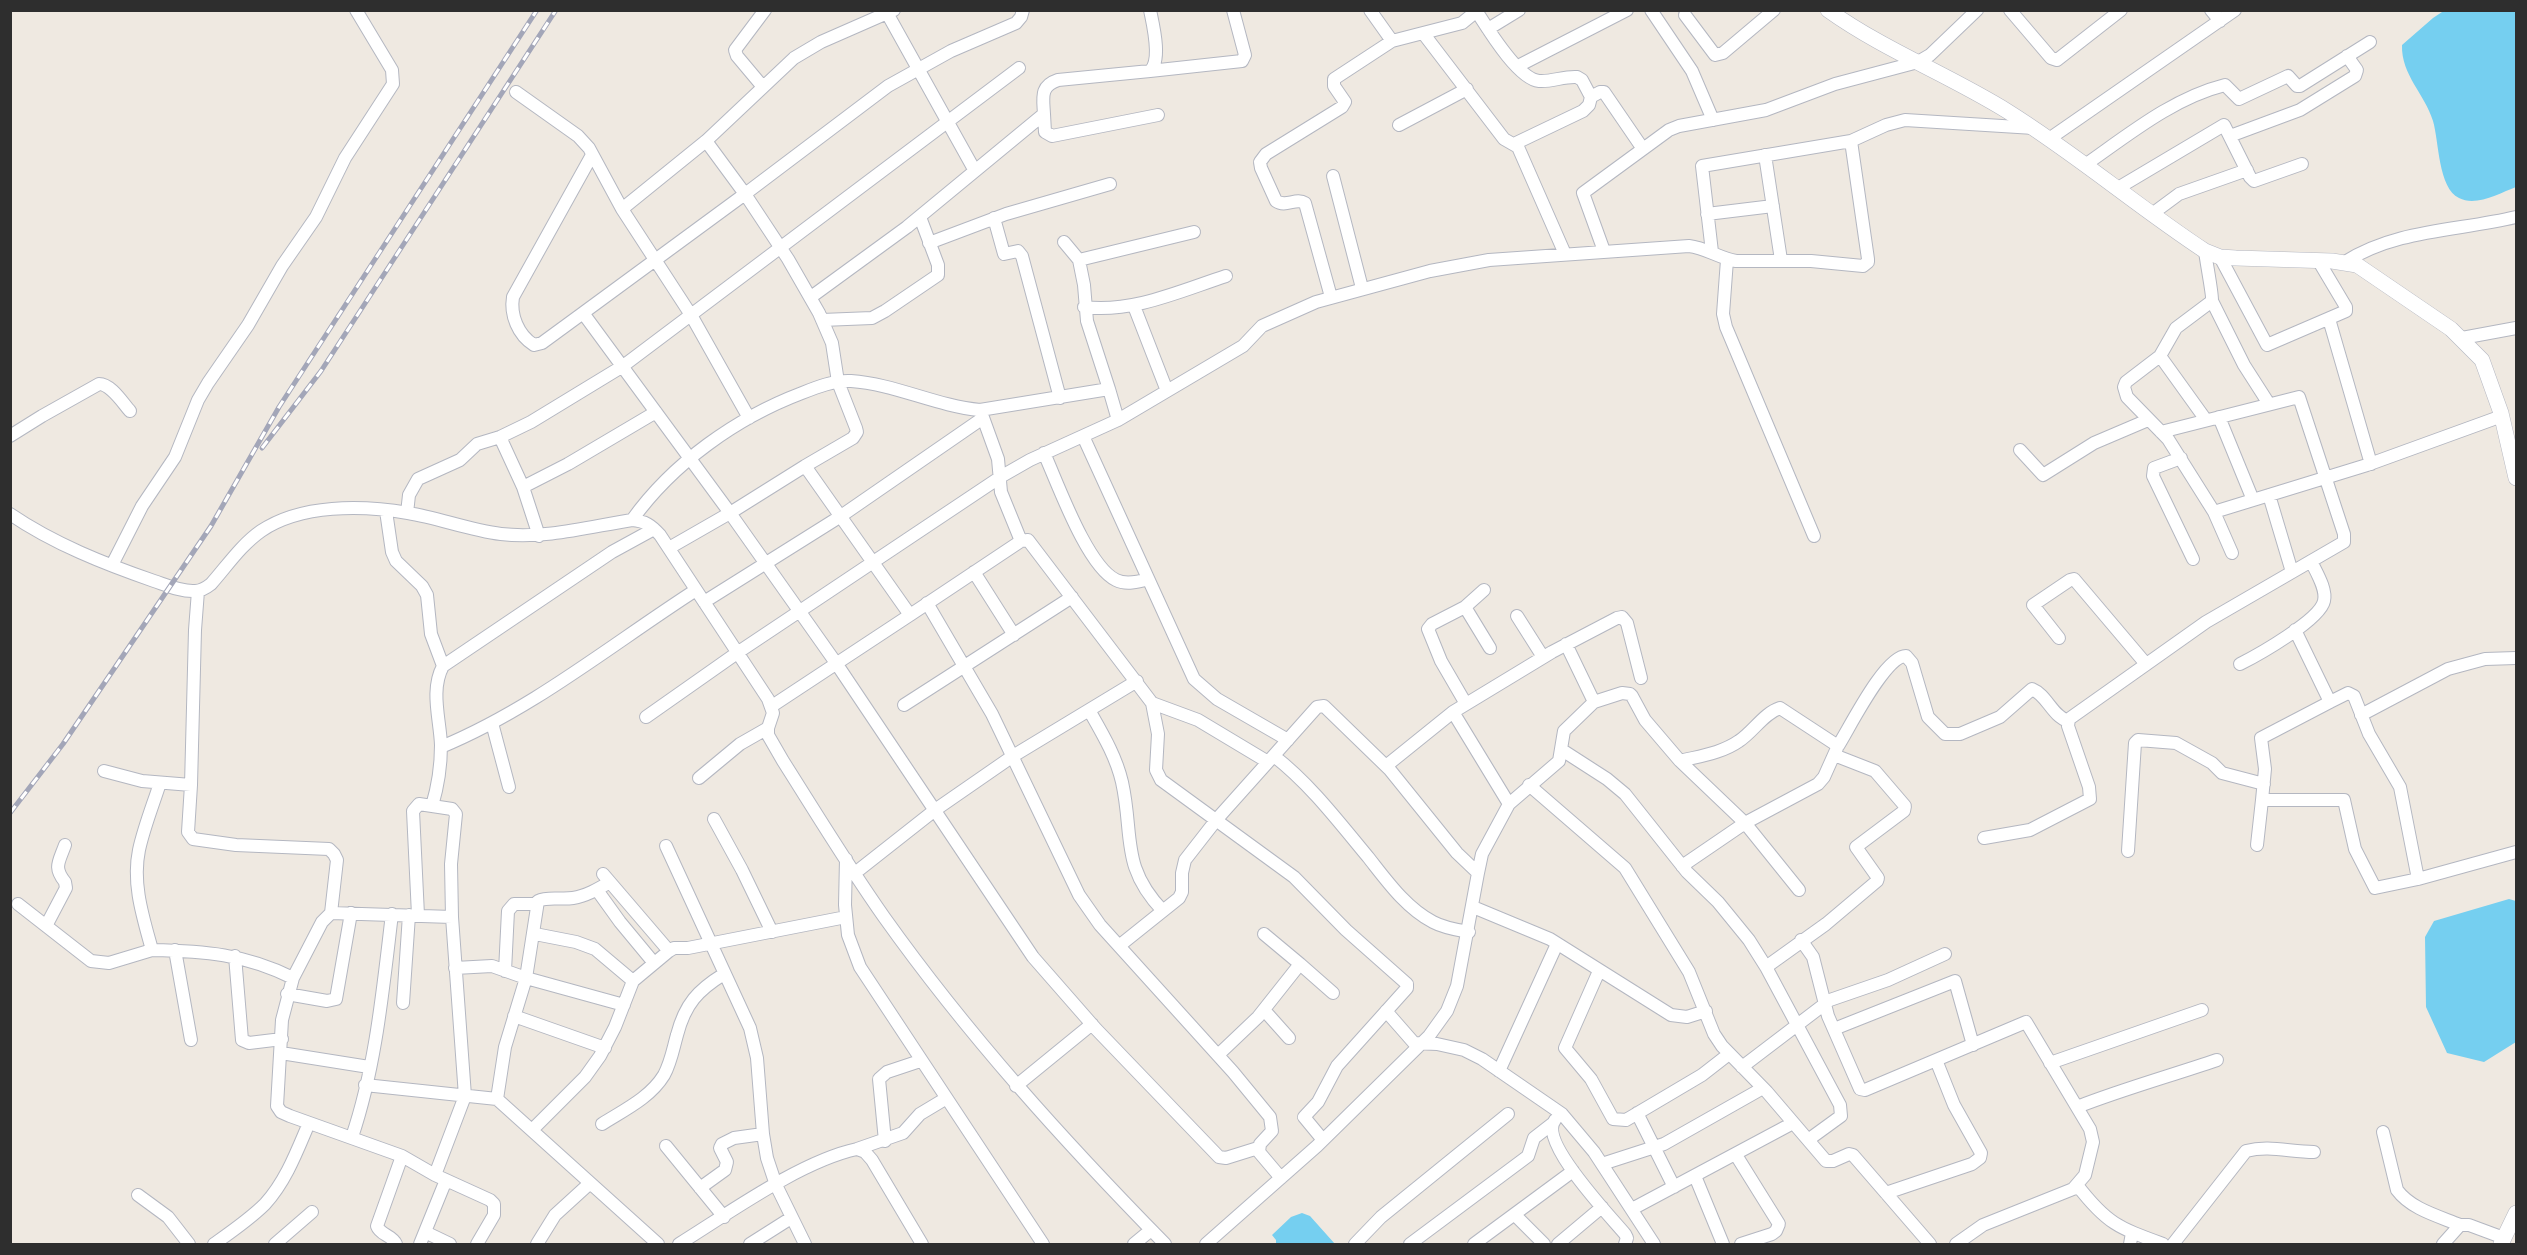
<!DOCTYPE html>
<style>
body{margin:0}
#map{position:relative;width:2527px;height:1255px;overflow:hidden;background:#efe9e1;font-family:"Fira Sans Condensed",sans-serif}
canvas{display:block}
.frame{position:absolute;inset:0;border:12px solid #2e2e2e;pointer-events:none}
</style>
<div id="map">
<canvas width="2527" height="1255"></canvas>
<div class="frame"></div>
</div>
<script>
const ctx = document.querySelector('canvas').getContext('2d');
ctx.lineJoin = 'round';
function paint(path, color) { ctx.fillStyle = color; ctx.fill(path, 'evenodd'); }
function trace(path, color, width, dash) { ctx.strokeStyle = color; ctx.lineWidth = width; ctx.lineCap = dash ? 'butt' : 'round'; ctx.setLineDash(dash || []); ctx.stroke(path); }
paint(new Path2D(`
 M2445,10l71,1v176c-16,6 -40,20 -57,11 -21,-10 -20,-57 -26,-77 -8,-27 -32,-46 -31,-76l31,-27z
 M2509,899l7,2v141l-32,20 -37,-9 -21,-46 -1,-70 9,-16z
 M1302,1213l8,3 25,28h-59v-4l-4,-5 19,-18z`), '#75cff0');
const minor = new Path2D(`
 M1370,10l22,31 31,-8 81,106 14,8 47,107
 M1651,10l41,61 21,49
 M2010,10l41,48 6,2 64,-50
 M2211,10l9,11
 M1477,12c11,17 41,67 62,69 13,1 25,-5 38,-4l5,3 9,17 9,-5h4l39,57
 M887,13l88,158
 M1685,15l30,40 8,-2 51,-43
 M1488,29l31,-19
 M1423,33l39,-10 16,-13
 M1518,66l109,-56
 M1150,71l92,-10 3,-6 -12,-45
 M763,87l-26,-31 -2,-6 30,-40
 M516,92l62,44 11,12 33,61 84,-68 39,53 -162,119 147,200 75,-47 105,149 111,-74 7,-1 124,163 46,17 70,42 49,-55 7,-1 66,64 67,83 21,20 -21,113 -10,25 -18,25 -112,110 -111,98
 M1044,114l1,18 7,4 106,-21
 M1399,125l68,-36
 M2230,136l70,-26 55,-34 2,-6 -10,-14
 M2049,139l186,-129
 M706,141l88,-83 27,-16 73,-32
 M1514,144l69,-33 6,-6 2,-8
 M1765,155l16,105
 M2085,165c43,-30 88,-67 140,-80l14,14 49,-23 9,10h3l70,-44
 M1333,176l29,112
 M2118,188l106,-63 26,52 4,4 48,-17
 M622,209l69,106 58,103
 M1707,214l66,-8
 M2152,214l27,-20 68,-24
 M994,218l10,36 14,-3 4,5 38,142
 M1064,242l15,18 5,25 3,36 22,68
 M929,243l77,-29 104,-30
 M1604,251l-21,-58 86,-63 10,-4 87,-16 69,-26 83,-22 12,-7 47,-45
 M2205,251c1,10 8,45 7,50l-36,27 -16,28 -34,26 -2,5 3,10 41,42 46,73 153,-47 135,-49
 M1712,252l-10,-86 149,-25
 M2220,257l47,88 79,-34v-4l-28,-47
 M1079,260l115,-28
 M1727,260l-4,54 3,13 88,209
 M2345,262c52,-33 113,-31 171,-45
 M811,297l96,-70 137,-113c-1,-17 -4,-28 14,-34l92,-9c12,-11 3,-46 0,-61
 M1331,297l-26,-94c-9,-6 -19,5 -29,-2l-15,-33 -1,-6 6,-8 76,-47 3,-5 -11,-16v-7l58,-38
 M2212,301l32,64 25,39
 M1134,306l33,85
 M1084,307c49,6 96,-16 142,-31
 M583,313l-41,30 -8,2c-16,-10 -24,-30 -21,-48l79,-142
 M2329,319l42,145
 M822,320l50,-2 13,-7 53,-36v-10l-18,-48
 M2462,338l54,-10
 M2160,356l46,64
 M981,412l17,47 3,33 20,49
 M2219,417l34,83
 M10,436l32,-20 57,-32c12,0 23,18 31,27
 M1083,436l111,243 23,20 71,41
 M500,437l23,50 16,49
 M2020,450l23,25 51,-32 54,-23
 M1044,453c14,31 43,113 72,127 10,5 22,2 32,-1
 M2181,458l-27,10 -1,8 40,83
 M805,466l48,-28 4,-6 -1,-4 -18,-46 -6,-39 -13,-30 -31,-54 -43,-65 143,-108 63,-35 65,-28 5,-6 2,-7
 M523,487l45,-23 88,-52
 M2269,495l23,77
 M386,511l6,41 4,9 26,25 5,9 4,39 12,32
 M2214,512l18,41
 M407,513l2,-18 9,-16 42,-19 17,-16 23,-7 31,-15 92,-56 396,-298
 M10,514c44,30 95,50 144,67 12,4 27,11 41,10 6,0 11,-3 16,-7 16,-18 30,-39 50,-53 40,-27 101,-26 147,-18 31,5 61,17 93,21 45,5 87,-7 131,-14 13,1 19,5 28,15l108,164 5,14 -5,15v7l15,26c33,52 65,105 101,156 84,118 180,224 281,327
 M632,520c41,-57 104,-102 170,-127 15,-6 33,-13 49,-12 44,3 85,25 129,29l129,-21 9,31 125,-74 19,-20 54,-24 114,-31 59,-11 200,-14c17,2 30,12 47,15h75l52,5 5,-4v-3l-17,-118 35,-16 19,-5 129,8
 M669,548l61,-35 106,150 197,294 63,72 123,128 7,1 32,-10
 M112,565l30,-59 33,-49 23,-57 10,-17 40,-58 34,-59 34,-49 29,-59 48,-74 -1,-14 -36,-60
 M974,572l40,63
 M704,602l137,-86 142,-98
 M927,603l65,111 87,181 21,30 133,147 37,45 2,14 -12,13 -1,8 22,26
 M1465,607l25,41
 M1517,616l26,41
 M2295,630l35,72 18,-9 6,3 15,38 31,53 18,92 98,-27
 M2059,638l-26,-33 37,-25 4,-1 72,85
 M1566,644l28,58
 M2240,664c18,-9 80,-44 84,-63 3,-12 -8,-29 -13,-40
 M2330,702l-69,36 4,31 -3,31h82l11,49 20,39 43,-9
 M1152,703l6,31 -2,36 5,10 133,97 52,53 61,54v4l-70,78 -19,36 -14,15 19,23
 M1466,704l-25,-43 -13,-32 4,-5 33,-17 19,-17
 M904,705l168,-108
 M772,706l138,-91
 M1089,710c13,23 27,46 33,72 12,54 -2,84 41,129
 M1453,712l56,92
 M2361,715l87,-46 37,-10 31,-1
 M646,717l91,-64 265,-177 28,-16 88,-40
 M492,723l17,64
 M441,747c92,-38 171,-103 255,-157
 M1562,750l45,29 18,15 62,78 31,30 31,38 17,27 74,138 1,11 -33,24
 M1274,756c37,29 64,65 94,101 19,24 38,51 65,65 11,6 24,8 36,10
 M1680,761l65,62 54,67
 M1386,766l67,-54 99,-60 65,-34 5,-1 5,6 14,55
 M104,771l38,10 49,4 -3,47 5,7 43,6 93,4 5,5 3,6 -6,53 121,4 13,179 -30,79
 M699,778l41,-34 28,-16
 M160,783c-7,22 -16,44 -21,67 -7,34 4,67 13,100 52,1 93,4 141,28l-11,42 -5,86 4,6 9,4 112,40 33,19 55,25 4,4v11l-17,29
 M191,785l4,-155 3,-39
 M1529,785l96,83 64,104 25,62 8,12 45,46 59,69h7l16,-7 4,1 77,89
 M432,806c6,-20 9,-41 9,-61 -1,-26 -11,-55 2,-79l169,-114 42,-23
 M714,819l28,51 30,62
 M1984,838l46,-8 60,-31 -1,-12 -21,-61 1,-7 137,-97 138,-80v-8l-45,-137 -138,35
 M2257,845l5,-45
 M666,846l84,182 7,30 6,76 4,24 9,27 29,59
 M2128,851l7,-108 3,-3 38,3 36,20 10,10 42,11
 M846,859l-1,46 3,30 12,32 183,277
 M1682,866l63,-43 73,-39 6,-7 13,-29
 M855,873l80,-63 78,-54 124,-75
 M1478,873l4,-19 27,-50 50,-43 5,-30 30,-29 28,-9 8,1 2,2 13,24 35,41c20,-5 42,-8 59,-20 14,-9 25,-28 41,-33l58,38c12,-19 47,-90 68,-90l6,7 16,54 17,17h15l40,-17 32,-28c15,6 20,27 36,32
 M603,874l66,77
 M597,890l23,32 34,41
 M18,904l73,57 18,2 43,-13
 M1473,907l77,32 121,76 16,2 19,-6
 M418,915l-5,-104 6,-7 33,5 4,5 -5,50 1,53
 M46,926l20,-38 -1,-6c-12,-15 -6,-20 0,-37
 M535,934l41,8 19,7 38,32
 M1801,940l12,17 15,59 32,73 5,1 161,-68 64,107 3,13 -8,33 -12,14 -90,36 -27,19
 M1119,946l60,-48 3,-6v-19l3,-13 32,-41 51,-57
 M175,950l16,90
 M235,956l7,84 7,3 33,-4
 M1300,964l33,29
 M1766,967l60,-43 51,-43 1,-3 -22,-31 48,-36 1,-5 -30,-35 -41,-16
 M455,968l37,-2 34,12 98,27
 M505,971l3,-60 6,-7h23
 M1599,971l-34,77 26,31 22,40 13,1 76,-45 27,-21
 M293,978l29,-56 9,-9
 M287,994l40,7 9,-2 15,-86
 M403,1003l6,-88
 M1264,1010l25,28
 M1386,1011l28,32 23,1 27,6 18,9 80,55 32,38 60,92
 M514,1016l91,32
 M1834,1029l121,-48 18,64
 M281,1053l88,14
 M1218,1055l40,-38 42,-53 -36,-30
 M2050,1063l152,-53
 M1742,1067l88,-67 58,-20 57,-26
 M1499,1071l58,-127
 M365,1085l132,14 161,145
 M1016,1086l76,-62
 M497,1099l8,-52 21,-69 12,-77c10,-5 23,-1 35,-3 13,-2 25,-9 37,-16
 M2077,1107c46,-18 93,-31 140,-47
 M1637,1113l37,74
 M1555,1120c-17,21 55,96 70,114l2,4 -2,6
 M602,1124c22,-14 48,-26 62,-49 7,-13 9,-26 13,-40 8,-31 21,-45 47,-61
 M532,1130l53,-53 15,-21 15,-29 18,-46 36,-30 5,-3h14l158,-31
 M2383,1132l14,58c14,19 41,26 63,35
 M352,1137c24,-71 31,-149 40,-223
 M885,1141l-6,-62 8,-7 33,-11
 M666,1146l58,71
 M857,1149l46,-16 17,-19 25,-15
 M1736,1155l43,69 -3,7 -4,3 -31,10
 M1602,1164l62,-20 99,-56
 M1695,1176l28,68
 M2077,1185c30,39 42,43 86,59
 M700,1188l25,-18 2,-8 -7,-14 2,-4 12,-6 29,-4
 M1886,1193l86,-29 8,-6 1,-5 -27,-48 -18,-45
 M138,1195l30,22 21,27
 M1632,1209l161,-86
 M1515,1215l29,29
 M425,1232l25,12
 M214,1244c17,-12 36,-25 51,-40 21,-23 32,-53 44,-81
 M275,1244l37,-32
 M396,1244c-4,-9 -16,-9 -19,-18l25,-70
 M420,1244l26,-64
 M537,1244l18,-29 34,-31
 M679,1244c50,-31 122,-83 178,-95l8,3 7,8 50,84
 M750,1244l41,-26
 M1134,1244l17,-14
 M1355,1244l26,-27 127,-103
 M1410,1244l118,-88 6,-18 18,-14
 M1474,1244l99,-73
 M1558,1244l44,-37
 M2130,1244l2,-11
 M2173,1244l73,-93c23,-6 44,1 68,1
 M2443,1244l17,-19h9l35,13`);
const tertiary = new Path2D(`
 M1828,10c56,40 121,65 179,101 69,43 131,96 198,140l15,6 16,1 96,3 25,4 94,64 31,31 19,53 15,65
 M2501,1244l15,-31`);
trace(minor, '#b4b7c1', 14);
trace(tertiary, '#b4b7c1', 16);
trace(minor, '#fff', 12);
trace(tertiary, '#fff', 15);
const rail = new Path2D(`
 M262,448l59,-77 235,-361
 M10,813l53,-69 148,-218 68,-119 258,-397`);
trace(rail, '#a3a6b8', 5);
trace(rail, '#fff', 3, [9]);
</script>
